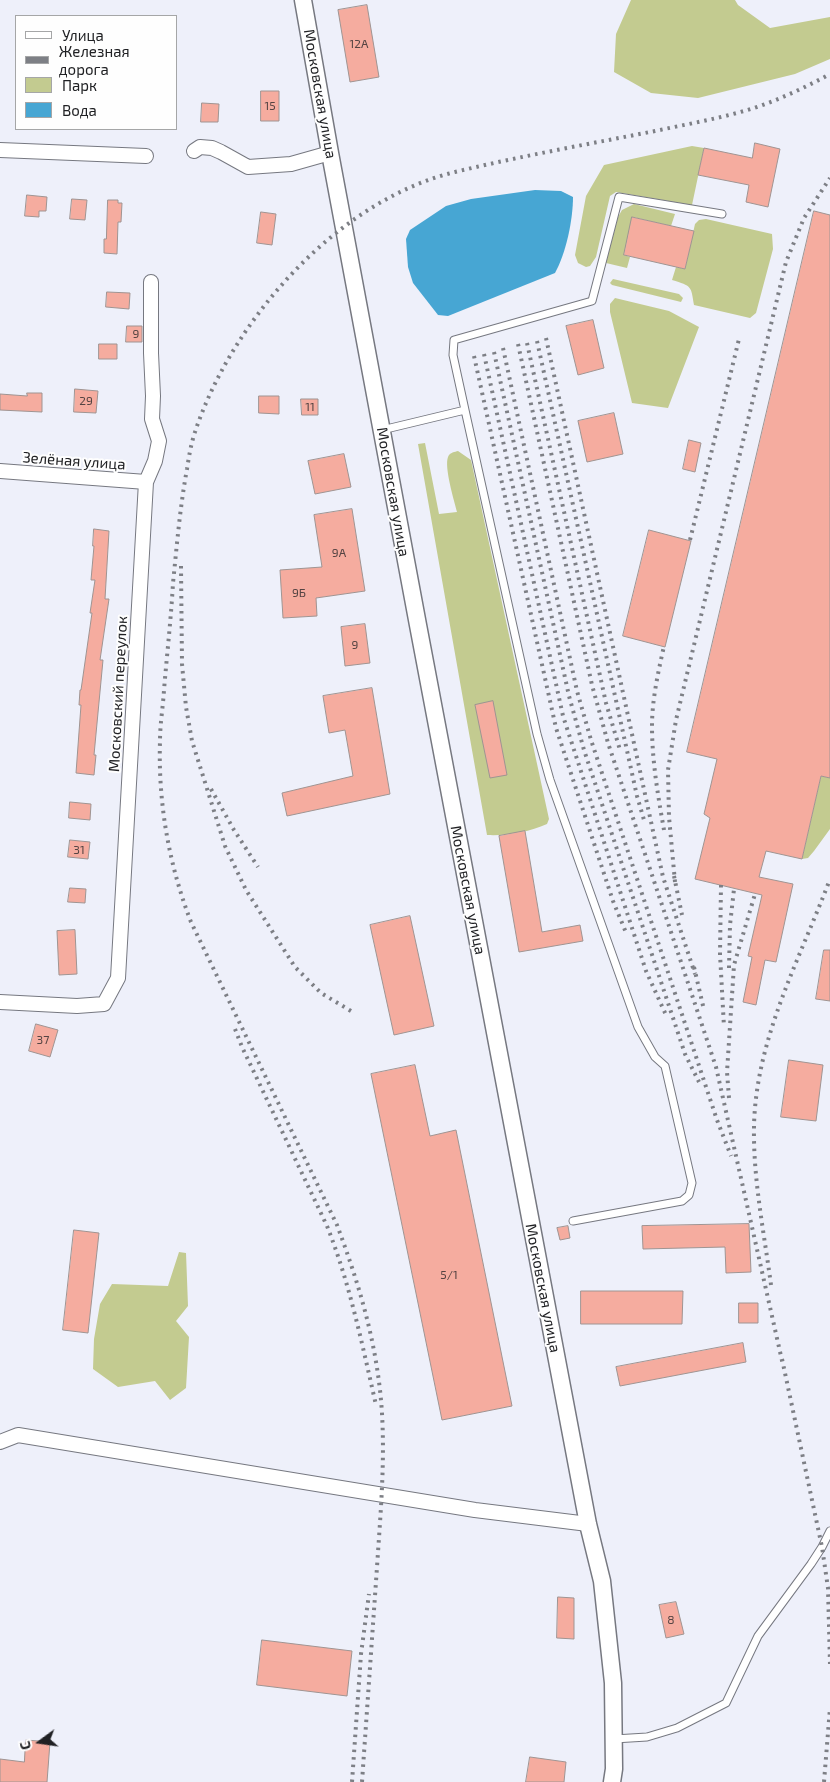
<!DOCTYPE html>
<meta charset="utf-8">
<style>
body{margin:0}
#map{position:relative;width:830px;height:1782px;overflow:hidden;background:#eef0fa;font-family:"Exo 2",sans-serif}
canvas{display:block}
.legend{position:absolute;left:15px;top:15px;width:162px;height:115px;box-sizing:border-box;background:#fefefe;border:1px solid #a5a6a7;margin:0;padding:6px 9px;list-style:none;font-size:15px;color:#202124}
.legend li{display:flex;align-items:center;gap:10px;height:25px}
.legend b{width:25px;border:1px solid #a5a6a7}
.north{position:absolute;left:15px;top:1717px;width:50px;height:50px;-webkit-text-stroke:4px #fefefe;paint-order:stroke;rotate:256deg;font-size:14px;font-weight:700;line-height:20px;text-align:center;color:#202124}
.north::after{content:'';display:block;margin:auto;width:18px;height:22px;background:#202124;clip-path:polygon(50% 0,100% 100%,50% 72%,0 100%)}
</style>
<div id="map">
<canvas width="830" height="1782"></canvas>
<ul class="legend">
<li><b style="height:6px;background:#fff"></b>Улица</li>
<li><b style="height:6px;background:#7d7f85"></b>Железная дорога</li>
<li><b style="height:14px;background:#c3cb90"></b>Парк</li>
<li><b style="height:14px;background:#47a6d3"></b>Вода</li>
</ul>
<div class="north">С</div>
</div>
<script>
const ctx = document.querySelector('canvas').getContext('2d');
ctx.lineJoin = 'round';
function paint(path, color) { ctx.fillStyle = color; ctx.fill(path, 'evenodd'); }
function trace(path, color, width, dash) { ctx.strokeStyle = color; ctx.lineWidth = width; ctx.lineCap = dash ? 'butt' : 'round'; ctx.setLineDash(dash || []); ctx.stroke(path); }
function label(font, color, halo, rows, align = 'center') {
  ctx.font = font + ' "Exo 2",sans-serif'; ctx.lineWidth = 4; ctx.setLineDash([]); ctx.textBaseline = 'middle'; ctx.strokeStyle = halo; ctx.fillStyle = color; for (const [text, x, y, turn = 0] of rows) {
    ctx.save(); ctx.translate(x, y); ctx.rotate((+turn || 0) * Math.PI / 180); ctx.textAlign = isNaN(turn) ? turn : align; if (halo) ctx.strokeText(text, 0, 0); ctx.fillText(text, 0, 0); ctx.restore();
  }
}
paint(new Path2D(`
 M631,0h104l3,5 32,23 60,-11v42l-35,15 -97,24 -47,-5 -37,-21 2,-38z
 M692,146l12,2 -12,57 -76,-13 -6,4 -14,61 -6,9 -4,1 -8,-4 -3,-8 11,-59 18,-31z
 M634,204l41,10 -4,12 -38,-9 -9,38 6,2 -3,11 -21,-5 12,-46 4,-7z
 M706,219l66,15 1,15 -17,64 -6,5 -56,-13c-3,-19 -2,-19 -22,-25l4,-13 9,2 10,-45 4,-4z
 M613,279l66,15 4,4 -2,4 -4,-1 -65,-16 -2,-2z
 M615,298l54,13 30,16 -31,81 -36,-5 -22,-91v-8z
 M425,443l14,71 18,-2c-3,-12 -13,-45 -9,-55 2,-5 7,-5 10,-6l13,9 78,359 -2,5c-18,8 -40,12 -60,11l-69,-391z
 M821,776l9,2v51l-16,22 -6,7 -6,1z
 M179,1252l7,1 2,53 -12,15 13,16 -3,51 -16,12 -15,-19 -37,6 -25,-18 1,-30 6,-35 12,-20 56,2z`), '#c3cb90');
paint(new Path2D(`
 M535,190l26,1 12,6c0,23 -7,56 -18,76l-107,43 -10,-1 -25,-32 -5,-16 -2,-28 4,-9 36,-24 25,-7z`), '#47a6d3');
const building = new Path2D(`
 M367,5l12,72 -29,5 -12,-72z
 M261,91h18v30h-18z
 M202,103l17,1 -1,18h-17z
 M755,143l25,6 -12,58 -22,-5 3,-17 -51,-10 6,-27 48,10z
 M27,195l20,2 -1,14h-7v6l-14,-1z
 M72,199l15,1 -2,20 -15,-1z
 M108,200h10v3h4l-1,19h-3l-1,32 -13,-1v-14h2z
 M814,211l16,4v563l-9,-2 -19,83 -36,-8 -7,26 34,7 -17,78 -11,-2 -9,45 -13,-3 9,-45 -4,-1 14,-61 -67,-16 15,-61 -6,-4 13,-55 -30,-7z
 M261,212l15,2 -4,31 -15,-2z
 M632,217l62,14 -9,38 -61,-14z
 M107,292l23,1 -1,16 -23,-2z
 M593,320l11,48 -26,7 -12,-49z
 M127,326h15v16h-16z
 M99,344h18v15h-18z
 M75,389l23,2 -2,22 -22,-1z
 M27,393h15v19l-42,-2v-16l27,2z
 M259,396h20v18l-20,-1z
 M301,399h17v16h-16z
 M614,413l9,41 -36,8 -9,-41z
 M689,440l12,3 -6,29 -12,-3z
 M344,454l7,33 -36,7 -7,-33z
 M352,509l13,82 -49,7 1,18 -34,2 -3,-48 42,-3 -8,-52z
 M94,529l15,2 -4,68h4l-9,61h3l-9,95h2l-2,20 -18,-2 5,-68h-2l1,-15h1l11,-77h-2l5,-33h-4l3,-34h-1z
 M649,530l42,11 -26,106 -42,-11z
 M365,624l5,39 -25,3 -4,-39z
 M372,688l18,106 -103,22 -5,-23 71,-17 -8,-46 -16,3 -6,-37z
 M493,701l14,74 -17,3 -15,-73z
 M70,802l21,2 -1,16 -21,-2z
 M525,831l17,101 38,-7 3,16 -64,11 -20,-116z
 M70,840l20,2 -2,17 -20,-2z
 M70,888l16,1 -1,14 -17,-1z
 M410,916l24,110 -40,9 -24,-110z
 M75,930l2,44 -18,1 -2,-44z
 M824,950h6v51l-14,-2z
 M36,1024l22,6 -8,27 -21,-6z
 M789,1060l34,5 -7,56 -35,-4z
 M415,1065l15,71 26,-6 56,276 -70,14 -71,-346z
 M749,1224l2,48 -25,1 -1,-26 -82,2 -1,-23z
 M568,1226l2,12 -10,2 -3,-12z
 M74,1230l25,3 -11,100 -25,-3z
 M581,1291h102l-1,33h-101z
 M739,1303h19v20h-19z
 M743,1343l3,19 -126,24 -4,-19z
 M558,1597l16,1v41l-17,-1z
 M676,1602l8,32 -18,4 -7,-33z
 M262,1640l90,11 -5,45 -90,-11z
 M26,1740l24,2 -3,40h-47v-23l24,3z
 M530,1757l36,5 -2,20h-38z`);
paint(building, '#f5ac9f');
trace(building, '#9f9492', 1);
const service = new Path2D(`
 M465,410l72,324 13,46 88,247 17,30 10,9 27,117 -3,12 -7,6 -109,20
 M382,430l83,-20 -12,-55 1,-15 138,-39 27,-104 103,17
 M614,1739l33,-2 30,-9 49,-25 32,-67 53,-72 11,-17 8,-16`);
const minor = new Path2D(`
 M0,150l146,6
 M194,151l6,-4 12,1 9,4 27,15 43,-3 39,-11
 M0,471l146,11
 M0,1002l77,4 27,-2 14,-26 28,-496 9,-21 4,-20 -7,-22 1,-23 -2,-43v-71
 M0,1442l18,-7 457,75 113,14`);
const tertiary = new Path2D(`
 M303,0l27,153 88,472 170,899 14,57 11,102 1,86 -2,13`);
trace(service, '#767880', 9);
trace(minor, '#767880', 16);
trace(tertiary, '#767880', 19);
trace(service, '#fff', 7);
trace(minor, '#fff', 14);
trace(tertiary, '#fff', 16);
trace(new Path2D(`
 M546,338l117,539 32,97
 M537,341l100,455 7,24
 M527,343l79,360 14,47
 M518,344l74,341 16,58 108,324 67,298
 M503,348l74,343 14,49 126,380 14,36
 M494,352l75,344 15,54 101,304 14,28
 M484,354l79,362 83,255 20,44
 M474,356l82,372 57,173 14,34
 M690,540l49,-201
 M181,566l1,98 4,43 6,34 33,105 21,44 49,77 26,26 30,18
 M211,789l23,41 24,37
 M664,830c-6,-34 -12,-69 -12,-104 0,-26 6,-53 12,-80
 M674,876l8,39
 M675,882l-6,-65 -1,-47 8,-50 110,-458 18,-44 26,-40
 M721,885l-1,69 4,73
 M694,967l10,43
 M729,968l1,-43 4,-36
 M235,1029l7,18 85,179c23,58 35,118 49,179
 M729,1098l-2,-26 7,-107 21,-71
 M771,1285c-7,-53 -18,-106 -17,-159 2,-88 46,-167 76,-247
 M782,1359l40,188 6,41 2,76
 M352,1782l9,-128 8,-60
 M362,1782c5,-72 10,-143 15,-215 4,-61 10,-125 2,-185 -7,-55 -23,-106 -42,-157l-146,-303c-22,-57 -33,-119 -31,-181 0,-17 3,-34 4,-51 3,-36 7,-71 9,-107 4,-39 7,-76 14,-114 2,-13 4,-25 8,-37 37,-112 143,-232 260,-260 66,-16 134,-28 200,-41 33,-7 67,-13 99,-23 27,-9 52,-21 76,-34
 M824,1782l6,-74`), '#7d7f85', 4, [2.5, 5]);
label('12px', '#554443', null, [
 ["12А",359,44],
 ["15",270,106],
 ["9",136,334],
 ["29",86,401],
 ["11",310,407],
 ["9А",339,553],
 ["9Б",299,593],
 ["9",355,645],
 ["31",79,850],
 ["37",43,1040],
 ["5/1",449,1275],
 ["8",671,1620]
]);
label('15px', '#202124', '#fefefe', [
 ["Московская улица",320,94,80],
 ["Зелёная улица",74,461,4],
 ["Московская улица",393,492,80],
 ["Московский переулок",118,694,-87],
 ["Московская улица",468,890,79],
 ["Московская улица",543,1288,79]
]);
</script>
